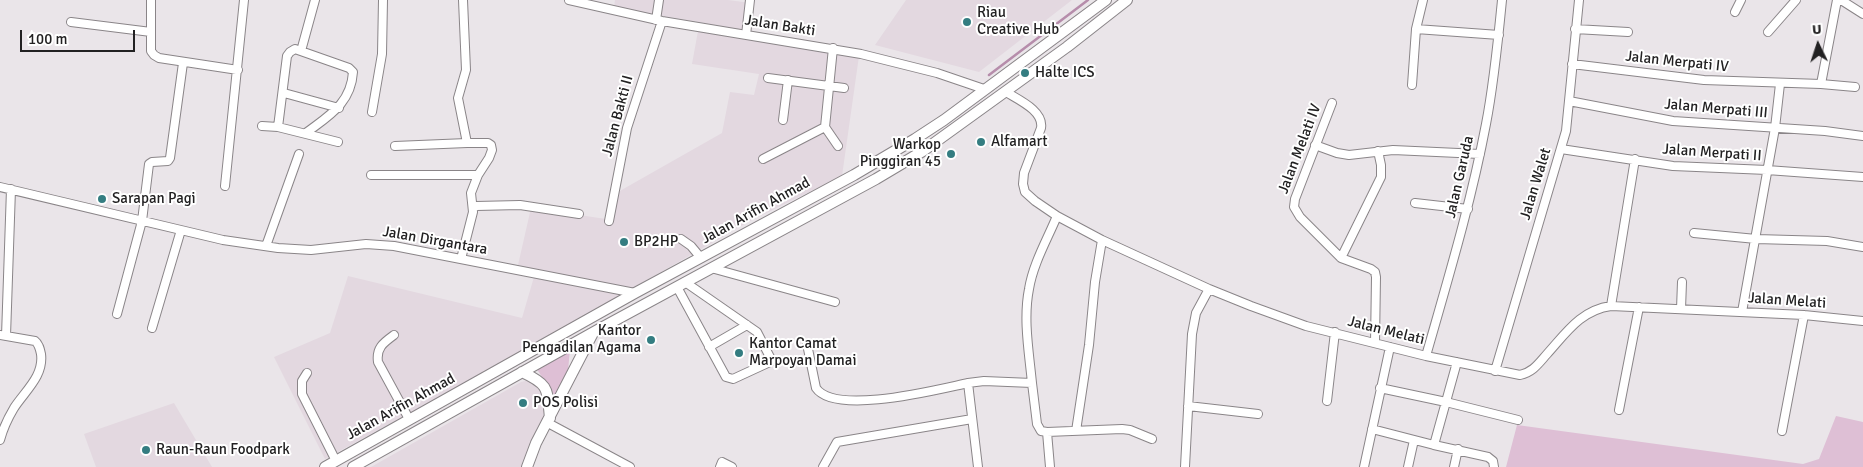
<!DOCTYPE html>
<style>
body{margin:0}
#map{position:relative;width:1863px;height:467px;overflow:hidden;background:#eae5e9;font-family:Signika,sans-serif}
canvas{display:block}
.north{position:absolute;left:1793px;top:20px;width:50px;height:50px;-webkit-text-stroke:4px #fff;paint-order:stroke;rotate:356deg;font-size:14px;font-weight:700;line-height:20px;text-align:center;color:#222122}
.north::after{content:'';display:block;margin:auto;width:18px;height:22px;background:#222122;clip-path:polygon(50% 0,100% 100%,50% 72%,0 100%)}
.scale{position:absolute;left:20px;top:30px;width:115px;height:22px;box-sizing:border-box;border:2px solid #222122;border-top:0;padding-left:6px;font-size:15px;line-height:18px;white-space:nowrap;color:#222122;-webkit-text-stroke:4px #fff;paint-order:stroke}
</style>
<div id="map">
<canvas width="1863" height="467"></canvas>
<div class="north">U</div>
<div class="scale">100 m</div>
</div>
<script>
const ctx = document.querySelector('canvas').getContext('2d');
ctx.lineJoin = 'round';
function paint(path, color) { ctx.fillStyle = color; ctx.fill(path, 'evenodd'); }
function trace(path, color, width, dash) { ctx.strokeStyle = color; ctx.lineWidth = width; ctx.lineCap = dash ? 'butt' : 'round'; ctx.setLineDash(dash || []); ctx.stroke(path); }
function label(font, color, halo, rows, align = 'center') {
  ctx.font = font + ' Signika,sans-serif'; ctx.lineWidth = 4; ctx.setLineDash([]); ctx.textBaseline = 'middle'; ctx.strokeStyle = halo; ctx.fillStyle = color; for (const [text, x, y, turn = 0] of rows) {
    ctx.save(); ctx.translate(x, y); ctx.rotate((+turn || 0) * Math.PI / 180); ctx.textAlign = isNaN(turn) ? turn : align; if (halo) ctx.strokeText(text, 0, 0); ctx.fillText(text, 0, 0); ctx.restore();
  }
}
paint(new Path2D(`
 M615,0h113l23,3 -9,27 -128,-23z
 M906,0h166l-93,72 -104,-27z
 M698,31l161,25 -17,120 -92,45 -218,125 -207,113 -51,-102 56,-24 18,-57 174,42 14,-48 -18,-5 13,-57 82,12 5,-28 104,-59 8,-41 24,3 5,-21 -67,-10z
 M537,378l14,35 -30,54h-150l150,-85z
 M174,403l38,64h-116l-12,-33z`), '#e3d8e0');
paint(new Path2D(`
 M570,349l-2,22 -13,25 -19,-28z
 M1836,416l27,6v45h-357l11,-42 286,39 16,-5z`), '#debfd5');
trace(new Path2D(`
 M989,75l99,-75`), '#b68dab', 2.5);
const minor = new Path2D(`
 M151,0v51l3,4 5,3 79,12
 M569,0l93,21 199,33 76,19 47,16
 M1841,0l22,14
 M1735,12l6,-12
 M656,20l3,-20
 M71,22l80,10
 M1416,29l83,6
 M1575,29l53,3
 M1768,32l28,-32
 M746,35l4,-35
 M301,51l14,-51
 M1572,64l132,16 117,4 34,3
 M768,78l76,10
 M1821,84l16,-84
 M1412,85l4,-56 7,-29
 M1006,92c13,8 38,19 35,36l-17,45 -1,11 2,8 10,9 22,15 45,24 107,49 42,17 55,20 120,30 94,19c13,-3 18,-11 27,-21 19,-21 34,-44 64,-48l193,9 59,6
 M284,93l55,15
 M1569,101l104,20 152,10 38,5
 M1332,103l-37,96 -1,8 6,10 41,41 30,11 4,3 1,5 -1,66
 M372,112l10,-58 1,-54
 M783,120l5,-40
 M262,126l16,1 60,15
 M278,127l9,-71 3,-4 5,-3 54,19 4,4c-2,32 -25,44 -47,61
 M825,127l13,19
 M1315,145l22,8 12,2 44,-5 87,4
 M395,146l72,-3
 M1561,149l112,17 94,4 96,7
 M763,159l62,-32 8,-79
 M371,175h107
 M225,186l19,-186
 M0,187l223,53 55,8 33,2 55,-6 28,2 241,47
 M1415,203l53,6
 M473,209l3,-3 44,-1 59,9
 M609,221l18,-93 35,-107
 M1694,233l62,6 71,2 36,6
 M681,239l10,7 10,12
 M266,246l33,-92
 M1341,258l40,-81v-12l-3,-14
 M461,259l12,-47 -2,-19 7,-18 11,-17 3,-8 -1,-5 -3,-2h-21l-9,-45 8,-28 -3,-70
 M711,268l124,34
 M677,287l49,90 7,2 39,-18 -15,-29 -72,-50
 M1611,306l24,-147
 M1681,309l1,-27
 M1742,312l33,-184 5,-44
 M117,314l25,-93 7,-57 3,-2 16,-1 2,-3 13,-95
 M152,328l29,-98
 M0,335l35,6c4,3 5,8 6,13 3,22 -16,37 -27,54 -6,10 -11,21 -14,32
 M394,335c-11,8 -18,13 -16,27l31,57
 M6,336l5,-147
 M807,344l9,44c19,28 123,1 152,-5
 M709,347l38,-22
 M1426,356c22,-77 45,-153 60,-232 8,-41 12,-83 16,-124
 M1495,371l71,-240 13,-131
 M307,373l-5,8v13l34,67
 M1032,383l5,41 4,7 6,1 75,-3 8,1 22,9
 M1380,388l66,14 72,18
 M1327,401l8,-69
 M1188,406l70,8
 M1619,410l20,-103
 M548,423l82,44
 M1372,429l62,16 23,-83
 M1076,431l13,-86 6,-63 7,-42
 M1782,431l22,-116
 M1047,432l3,35
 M1434,445l54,12 5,4 1,6
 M720,467l2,-5 10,5
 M823,467l14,-25 135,-23
 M978,467l-10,-84 16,-2 48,2c-3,-31 -9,-64 -3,-94 4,-25 18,-49 28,-73
 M1185,467l7,-133 4,-21 13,-24
 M1364,467l26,-120
 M1408,467l6,-27
 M1454,467l4,-18`);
const major = new Path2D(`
 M522,372c28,13 25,17 28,46
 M325,467l310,-174 219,-118 61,-36 29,-19 162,-120
 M353,467l248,-139 275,-149 47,-28 144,-104 60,-47
 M527,467l9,-24 57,-110`);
trace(minor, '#8a8588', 10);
trace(major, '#8a8588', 12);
trace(minor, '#fff', 8);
trace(major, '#fff', 10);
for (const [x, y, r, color] of [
 [967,22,5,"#347d81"],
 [1025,73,5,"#347d81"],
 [981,142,5,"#347d81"],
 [951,154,5,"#347d81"],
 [102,199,5,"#347d81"],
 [624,242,5,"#347d81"],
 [651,340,5,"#347d81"],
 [739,353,5,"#347d81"],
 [523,403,5,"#347d81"],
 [146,450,5,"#347d81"]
]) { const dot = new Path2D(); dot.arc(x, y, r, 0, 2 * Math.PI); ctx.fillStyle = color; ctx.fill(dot); trace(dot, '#fff', 2); }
label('15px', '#222122', '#fff', [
 ["Riau",977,13],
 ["Creative Hub",977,30],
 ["Halte ICS",1035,73],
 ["Alfamart",991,142],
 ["Warkop",941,145,"right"],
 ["Pinggiran 45",941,162,"right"],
 ["Sarapan Pagi",112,199],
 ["BP2HP",634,242],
 ["Kantor",641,331,"right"],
 ["Pengadilan Agama",641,348,"right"],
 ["Kantor Camat",749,344],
 ["Marpoyan Damai",749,361],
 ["POS Polisi",533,403],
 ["Raun-Raun Foodpark",156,450]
], 'left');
label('15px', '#222122', '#fff', [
 ["Jalan Bakti",780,26,9],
 ["Jalan Merpati IV",1677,62,6],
 ["Jalan Merpati III",1716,109,5],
 ["Jalan Bakti II",618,116,-75],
 ["Jalan Melati IV",1300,149,-69],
 ["Jalan Merpati II",1712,153,4],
 ["Jalan Garuda",1460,177,-77],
 ["Jalan Walet",1536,184,-73],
 ["Jalan Arifin Ahmad",756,211,-29],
 ["Jalan Dirgantara",435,241,10],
 ["Jalan Melati",1787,301,4],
 ["Jalan Melati",1386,331,14],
 ["Jalan Arifin Ahmad",401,407,-29]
]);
</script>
